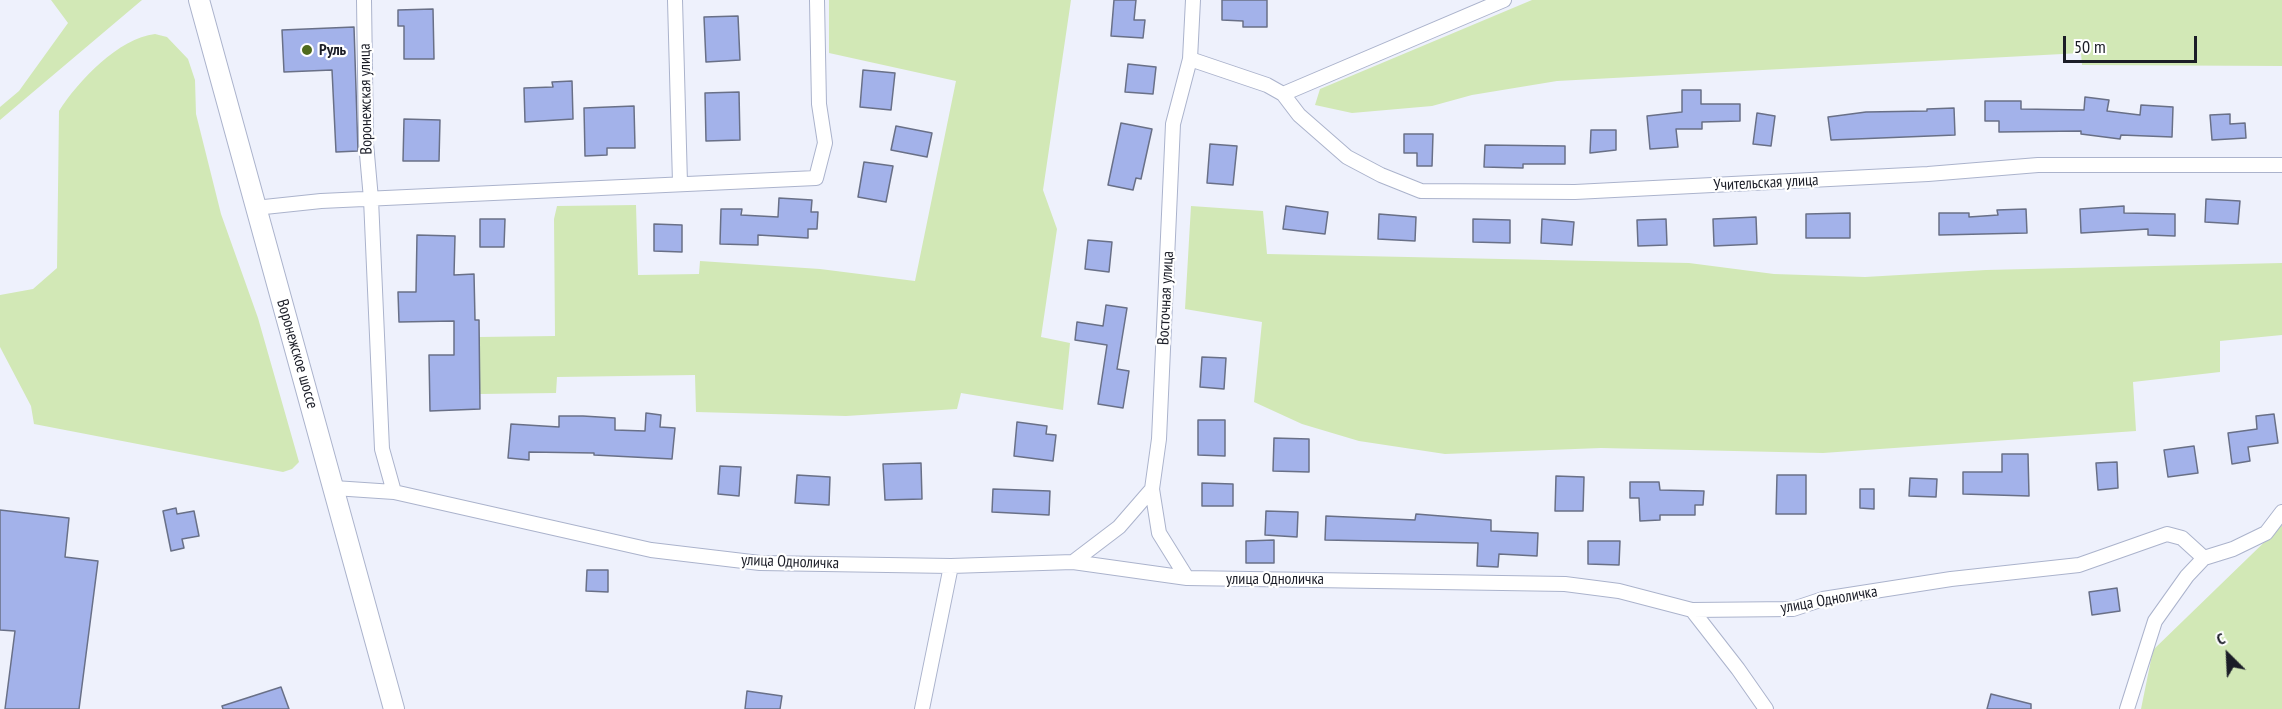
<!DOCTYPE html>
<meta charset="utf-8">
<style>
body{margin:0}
#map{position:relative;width:2282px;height:709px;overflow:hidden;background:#eef1fc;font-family:"PT Sans Narrow",sans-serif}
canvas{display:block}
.north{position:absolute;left:2198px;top:625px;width:60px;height:60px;-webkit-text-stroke:4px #fff;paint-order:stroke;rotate:336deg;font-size:16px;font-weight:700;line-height:24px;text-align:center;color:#1b1d27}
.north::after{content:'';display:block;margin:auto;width:21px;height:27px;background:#1b1d27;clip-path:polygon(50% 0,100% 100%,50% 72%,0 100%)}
.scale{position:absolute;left:2063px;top:36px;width:134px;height:27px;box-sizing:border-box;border:3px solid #1b1d27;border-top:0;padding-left:8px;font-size:18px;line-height:21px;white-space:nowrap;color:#1b1d27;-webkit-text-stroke:4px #fff;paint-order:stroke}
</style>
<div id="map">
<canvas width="2282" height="709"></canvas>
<div class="north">С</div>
<div class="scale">50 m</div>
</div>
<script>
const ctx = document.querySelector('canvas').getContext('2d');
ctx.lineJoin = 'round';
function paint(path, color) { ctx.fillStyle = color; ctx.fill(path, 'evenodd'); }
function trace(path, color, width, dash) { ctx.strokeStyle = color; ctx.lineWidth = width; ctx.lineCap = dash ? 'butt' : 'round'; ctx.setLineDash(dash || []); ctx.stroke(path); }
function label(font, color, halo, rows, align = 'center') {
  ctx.font = font + ' "PT Sans Narrow",sans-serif'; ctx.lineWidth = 4.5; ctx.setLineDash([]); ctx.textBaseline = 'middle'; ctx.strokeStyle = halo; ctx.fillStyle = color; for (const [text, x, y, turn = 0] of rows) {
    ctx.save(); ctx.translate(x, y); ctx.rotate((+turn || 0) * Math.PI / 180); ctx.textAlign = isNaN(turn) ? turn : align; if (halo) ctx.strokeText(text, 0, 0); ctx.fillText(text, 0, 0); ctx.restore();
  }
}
paint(new Path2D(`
 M51,0h91l-142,120v-13l19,-16 49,-68z
 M829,0h242l-28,190 14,39 -16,108 29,6 -7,67 -102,-17 -4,16 -111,7 -150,-4 -1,-37 -138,2 -1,16 -76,1 -1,-57 76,-1 -1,-117 3,-13 79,-1 2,70 61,-1 1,-13 120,8 95,12 41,-200 -127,-28z
 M1532,0h750v66l-200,-1 -1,-12 -524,28 -85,14 -40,11 -80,7 -37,-8 5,-16z
 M155,34l12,3 21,22 7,21 1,34 25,100 37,104 41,144 -7,7 -9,3 -249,-48 -3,-18 -31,-59v-52l33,-6 24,-21 2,-157c19,-30 60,-73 96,-77z
 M1191,206l72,5 4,43 422,9 85,11 91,3 121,-7 296,-7v72l-62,6v31l-87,10 3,49 -313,22 -222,-5 -156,6 -86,-13 -57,-17 -48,-22 8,-80 -77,-13z
 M2282,525v184h-141l12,-59z`), '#d2e8b6');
const building = new Path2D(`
 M1114,0h22l-2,20h11l-2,18 -32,-2z
 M1222,0h45v27h-24v-6l-21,-1z
 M433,9l1,50h-30v-33h-6v-16z
 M738,16l2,44 -34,2 -2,-45z
 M354,27l4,124 -22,1 -4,-82 -48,2 -2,-42z
 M1128,64l28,3 -3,27 -28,-2z
 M863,70l32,3 -4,37 -31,-3z
 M572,81l1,38 -48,3 -1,-34 29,-1 -1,-5z
 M1682,90h19v14h39v17l-38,1v7h-26l2,18 -28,2 -3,-33 35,-4z
 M739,92l1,48 -34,1 -1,-48z
 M2085,97l24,3 -2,11 33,4 1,-10 32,2 -1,30 -51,-2 -1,4 -39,-5v-3l-82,1v-11h-14v-20h36v8l63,1z
 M634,106l1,42h-28v7l-22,1 -1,-48z
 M1954,108l1,27 -124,5 -3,-23 38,-5 61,-1v-2z
 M1757,113l18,3 -4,30 -18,-2z
 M2230,114v10l15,-1 1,15 -34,2 -2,-25z
 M404,119l36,1 -1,41h-36z
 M1121,123l31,6 -11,50 -5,-1 -3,12 -25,-5z
 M896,126l36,7 -5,24 -36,-7z
 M1591,130h25v20l-26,3z
 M1404,134h29l-1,32h-15v-13h-13z
 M1210,144l27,2 -4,39 -26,-2z
 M1485,145l80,1v18h-42v4l-39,-1z
 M864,162l29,4 -7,36 -28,-5z
 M779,198l33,2 -1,12h7l-1,17h-9v9l-50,-3v10l-38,-1 1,-35h21l-1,6 37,2z
 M2206,199l34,2 -2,23 -33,-2z
 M1286,206l42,6 -3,22 -42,-5z
 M2124,206v7l51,1v22l-27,-1v-6l-67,4 -1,-24z
 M2026,209l1,24 -88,2v-22h30v4l29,-2 -1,-5z
 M1850,213v25h-44v-24z
 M1379,214l37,3 -1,24 -37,-2z
 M1756,217l1,27 -43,2 -1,-27z
 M480,219h25l-1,28h-24z
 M1473,219l37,1v23l-37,-1z
 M1542,219l32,3 -2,23 -31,-2z
 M1666,219l1,26 -29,1 -1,-26z
 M654,224l28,1v27l-28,-1z
 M417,235l38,1 -1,39 20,-1 1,46h4l1,89 -50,2 -1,-56h25v-34l-55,1 -1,-30h18z
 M1088,240l24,2 -3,30 -24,-3z
 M1106,305l21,3 -10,61 12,2 -6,37 -25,-4 9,-59 -32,-5 2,-18 26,4z
 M1202,357l24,1 -2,31 -24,-2z
 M646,413l15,2 -1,12 15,1 -3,31 -78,-4v-2l-65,-1v8l-21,-2 3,-34 48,3v-11h24l32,2v12l30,1z
 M2274,414l4,29 -30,4 2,14 -18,3 -4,-31 29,-4 -1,-13z
 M1198,420h27v36l-27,-1z
 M1017,422l30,4 -1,8 10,1 -3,26 -39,-5z
 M1274,438l35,1v33l-36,-1z
 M2194,446l4,27 -30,4 -4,-27z
 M2002,454h26l1,42 -66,-2v-22h39z
 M2117,462l1,26 -20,2 -2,-27z
 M921,463l1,36 -37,1 -2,-36z
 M720,466l21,1 -2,29 -21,-2z
 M797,475l33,2 -1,28 -34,-2z
 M1777,475h29v39h-30z
 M1556,476l28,1 -1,34h-28z
 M1910,478l27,1 -1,18 -27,-1z
 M1630,482h29l1,8 44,1 -1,14h-8v10h-35v5l-20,1 -1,-23h-9z
 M1202,483l31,1v22h-31z
 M993,489l57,2 -1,24 -57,-3z
 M1860,489h14v20l-14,-1z
 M176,508l1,6 17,-3 5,25 -17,3 2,9 -13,3 -8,-40z
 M0,510l69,8 -4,39 33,4 -19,148h-74l10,-78 -15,-1z
 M1266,511l32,1 -1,25 -32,-2z
 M1416,514l75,6v11l47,2 -1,23 -38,-2 -1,13 -21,-1 1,-23 -153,-3 1,-24 89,4z
 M1274,540v23h-28v-22z
 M1588,541h32l-1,24 -31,-1z
 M587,570h21v22l-22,-1z
 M2117,588l3,23 -28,4 -3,-23z
 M281,687l8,22h-66l-1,-3z
 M747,691l35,5 -2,13h-35z
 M1991,694l40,10v5h-44z`);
paint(building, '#a3b2ea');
trace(building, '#697087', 1.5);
const street = new Path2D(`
 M364,0l2,143 5,56 11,250 12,43
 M675,0l5,183
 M1190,59l77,26 16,9 16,21 48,42 34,18 40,16 154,1 353,-18 110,-9h244
 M1283,94l221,-94
 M255,208l66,-7 495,-23 9,-35 -6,-39 -2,-104
 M334,488l60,4 257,58 109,13 191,3 122,-4 114,16 378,6 54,7 73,19 101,-1 30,-10 128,-20 128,-14 88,-31 15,4 22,20
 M1152,489l7,44 28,45
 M1073,562l46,-35 33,-38 7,-50 14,-315 17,-65 3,-59
 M1692,610l46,59 28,40
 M922,709l29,-143
 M2127,709l28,-88 32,-45 17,-18 29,-9 33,-16 16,-21`);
const secondary = new Path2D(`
 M199,0l195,709`);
trace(street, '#abb3cc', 16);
trace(secondary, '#abb3cc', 22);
trace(street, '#fff', 14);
trace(secondary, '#fff', 20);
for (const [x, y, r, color] of [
 [307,50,6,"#4f6a1d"]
]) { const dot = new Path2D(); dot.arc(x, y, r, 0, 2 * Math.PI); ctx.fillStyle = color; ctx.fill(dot); trace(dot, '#fff', 2); }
label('bold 16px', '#1b1d27', '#fff', [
 ["Руль",319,50]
], 'left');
label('16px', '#1b1d27', '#fff', [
 ["Воронежская улица",366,99,-91],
 ["Учительская улица",1766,183,-3],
 ["Восточная улица",1166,298,-87],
 ["Воронежское шоссе",297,354,74],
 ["улица Одноличка",790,562,2],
 ["улица Одноличка",1275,579],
 ["улица Одноличка",1829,600,-10]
]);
</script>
